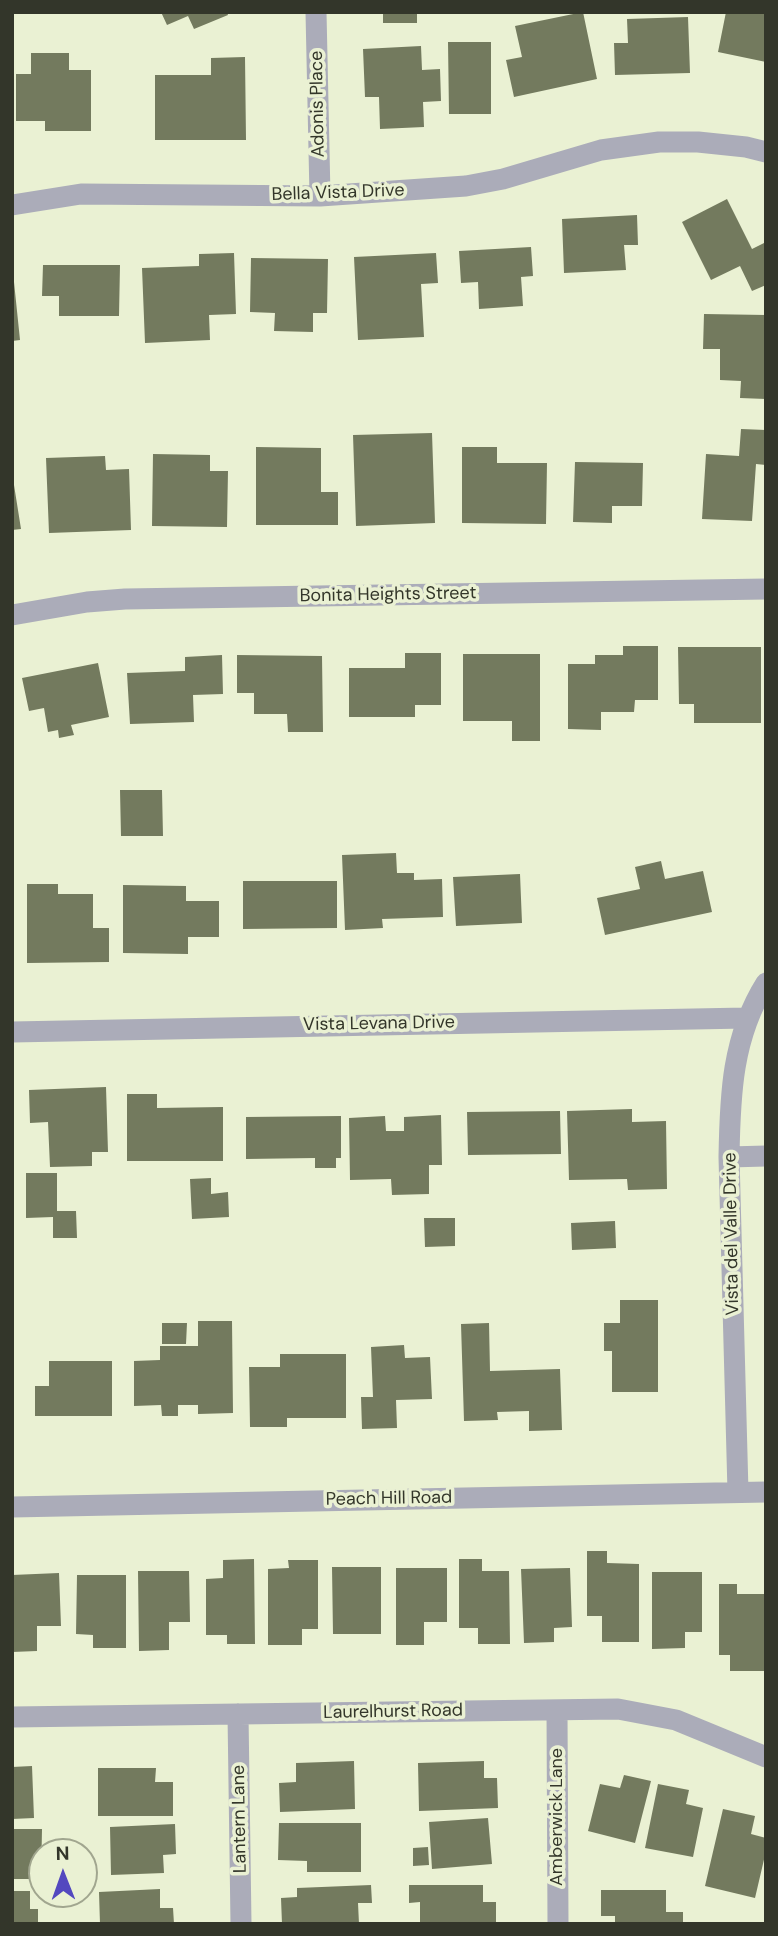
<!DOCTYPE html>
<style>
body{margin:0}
#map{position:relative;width:778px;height:1936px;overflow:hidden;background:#eaf1d3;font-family:"DM Sans",sans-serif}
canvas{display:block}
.frame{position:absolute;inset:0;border:14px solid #33362a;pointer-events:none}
.north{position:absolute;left:28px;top:1838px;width:70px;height:70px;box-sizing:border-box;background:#eaf1d3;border:2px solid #a1a68f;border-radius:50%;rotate:359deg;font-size:19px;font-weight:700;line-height:28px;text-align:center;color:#33362a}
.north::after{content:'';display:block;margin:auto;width:24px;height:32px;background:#5348bf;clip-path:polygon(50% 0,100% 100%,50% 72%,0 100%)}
</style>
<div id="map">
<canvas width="778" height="1936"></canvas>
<div class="frame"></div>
<div class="north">N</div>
</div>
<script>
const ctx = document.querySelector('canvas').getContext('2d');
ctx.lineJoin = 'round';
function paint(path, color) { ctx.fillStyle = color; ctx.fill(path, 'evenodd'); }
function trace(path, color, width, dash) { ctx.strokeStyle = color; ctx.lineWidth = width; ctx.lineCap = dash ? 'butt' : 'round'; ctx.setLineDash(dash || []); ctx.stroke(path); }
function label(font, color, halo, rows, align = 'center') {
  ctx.font = font + ' "DM Sans",sans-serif'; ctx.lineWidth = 7; ctx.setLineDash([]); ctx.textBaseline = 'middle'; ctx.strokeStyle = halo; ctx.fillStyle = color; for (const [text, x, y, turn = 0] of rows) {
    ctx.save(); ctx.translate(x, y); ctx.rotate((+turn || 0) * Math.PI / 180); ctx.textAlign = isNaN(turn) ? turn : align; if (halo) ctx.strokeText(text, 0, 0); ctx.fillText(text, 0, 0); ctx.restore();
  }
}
paint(new Path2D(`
 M161,12h66l1,3 -34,14 -6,-13 -21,9z
 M383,12h34v11h-34z
 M583,12l14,67 -83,18 -8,-37 16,-3 -7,-31z
 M726,12h40v50l-48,-10z
 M688,17l2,56 -75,2 -1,-32h14l-1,-24z
 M448,42h43v72h-42z
 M421,46l1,24 18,-1 1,32 -18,1 1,25 -44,2 -1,-32h-14l-2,-48z
 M31,53h38v17h22v61h-46v-10h-29v-47h15z
 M245,57l1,83h-91v-65h56v-17z
 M727,199l25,50 14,-7v43l-14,6 -12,-25 -29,14 -29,-58z
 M637,215l1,30h-14l2,25 -62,3 -2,-54z
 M531,247l2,29 -12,1 2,29 -44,3 -1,-27 -17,1 -2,-32z
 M234,253l2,61 -27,1 1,25 -65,3 -3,-75 57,-2v-12z
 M436,253l2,30 -17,1 3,53 -66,3 -4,-83z
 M251,258l77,1 -1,54h-14v19l-39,-1 1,-18 -25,-1z
 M43,265h77l-1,51h-60v-20h-17z
 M12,282h2l6,58 -8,1z
 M704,314l62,1v84l-26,-1 1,-17 -21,-1v-31h-17z
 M741,429l25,1v35l-10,-1 -4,57 -50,-2 4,-65 33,2z
 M432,433l3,90 -79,3 -3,-91z
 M256,447l65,1v44h17v33h-82z
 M462,447h35v16h50l-1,61 -84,-1z
 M153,454l57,1v16h18l-1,56 -75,-1z
 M105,456l1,14 23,-1 2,61 -82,3 -3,-75z
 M575,462l68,1 -1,43h-30v17l-39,-1z
 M14,485l7,44 -9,1v-44z
 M623,646h35v54h-23l-1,12h-33v18l-33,-1v-65h27v-9h28z
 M678,647h83v76h-67v-19h-15z
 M405,653h36v52h-26v12h-66v-49h56z
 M463,654h77v87h-28v-20h-49z
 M222,655l1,39 -30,1 1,27 -64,2 -3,-51 58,-2v-14z
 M237,655l85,1 1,76h-35l-1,-18h-33v-21h-17z
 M98,663l11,54 -38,8 3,10 -15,3 -1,-8 -10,2 -4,-24 -15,3 -7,-33z
 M120,790h42l1,46h-42z
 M396,853l1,20h17v7l28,-1 1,38 -61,2 1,9 -38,2 -3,-75z
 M661,861l4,18 38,-8 9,41 -107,23 -8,-37 43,-9 -5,-22z
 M520,874l2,49 -66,3 -3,-49z
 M243,881h94v47l-94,1z
 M27,884h31v10h35v34h16v34l-82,1z
 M123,885l63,1v15h33v36h-31v17l-65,-1z
 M106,1087l2,65h-16v14l-42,1 -2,-45 -18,1 -1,-33z
 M127,1094h30v14l66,-1v54h-96z
 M632,1109v13l34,-1 1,68 -39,1 -1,-11 -58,1 -2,-69z
 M560,1111l1,43 -93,1 -1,-43z
 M441,1115l1,50h-13v29l-37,1 -1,-16 -41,1 -1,-62 36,-2 1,15h18v-14z
 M341,1116v42h-5v10h-21v-10l-69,1v-42z
 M26,1173h31v38h19l1,27h-24v-21l-27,1z
 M211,1178v16l17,-2 1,25 -37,2 -2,-40z
 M424,1218h31v28l-30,1z
 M615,1221l1,27 -44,2 -1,-27z
 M620,1300h38v92h-46v-41h-8v-28h16z
 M198,1321h34l1,92 -35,1v-9h-20v11h-16l-1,-11 -27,1v-45l26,-1v-14h38z
 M162,1323h25l-1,21h-24z
 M489,1323l1,48 70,-2 2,61 -33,1v-20l-32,1 1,8 -34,1 -3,-97z
 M404,1345l1,13 25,-1 2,42 -36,1 1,28 -35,1 -1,-32h12l-2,-50z
 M280,1354h66v64h-59v9h-37l-1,-60h31z
 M49,1361h63v55h-77v-30h14z
 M587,1551h20v12l32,1v78h-37v-26h-15z
 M254,1559l1,85h-28v-9h-21v-56l17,-1v-18z
 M459,1559h23v12h27l1,73h-32v-16h-19z
 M288,1560h30v69h-16v16h-34v-76l21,-1z
 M332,1567h49v67h-48z
 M396,1568h51v54h-23v23h-28z
 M570,1568l2,59 -18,1v14l-30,1 -3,-74z
 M138,1571h51l1,51h-21v28l-30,1z
 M652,1572h50v60h-17v16l-33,1z
 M59,1573l2,53h-24v25l-25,1v-77z
 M77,1575h49v73h-33v-13l-17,-1z
 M719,1584h18v10h29v77h-36v-16h-11z
 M354,1761l1,48 -75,3 -1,-29 17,-1v-19z
 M484,1761v17h13l1,30 -79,3 -1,-48z
 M32,1766l2,52 -22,1v-52z
 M98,1768h58l-1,14h18v34h-75z
 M624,1775l27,6 -16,62 -47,-12 12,-47 20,4z
 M658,1784l31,6 -3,14 17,4 -10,49 -48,-9z
 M723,1809l32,7 -4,18 15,4v13l-11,47 -50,-12z
 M488,1818l4,46 -60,5 -3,-47z
 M279,1823h82v49h-54v-11l-29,-1z
 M175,1824l1,30 -13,1 1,18 -53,2 -1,-48z
 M12,1829h30l-1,50h-29z
 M428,1847l1,18 -16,1v-18z
 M371,1885l1,18h-14l1,21h-77l-1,-26 16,-1v-9z
 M409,1885h74v17h13v22h-76v-22l-11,1z
 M160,1889v19h13l1,16h-74l-1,-32z
 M601,1890h65v22h17v12h-68v-8h-14z
 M12,1891h18v18h8v15h-26z`), '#737a5e');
trace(new Path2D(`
 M316,12l4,184
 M12,205l69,-11 239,2 146,-10 37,-7 98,-29 58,-8h39l48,5 20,5
 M12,615l75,-13 38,-3 641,-10
 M12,1032l734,-14
 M729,1157l37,-1
 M738,1492l-9,-335c1,-62 3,-120 37,-174
 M12,1507l754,-15
 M557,1710l1,214
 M238,1714l3,210
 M12,1717l606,-8 58,11 90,37`), '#abacb9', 21);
label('18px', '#33362a', '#eaf1d3', [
 ["Adonis Place",318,104,-91],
 ["Bella Vista Drive",338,193,-2],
 ["Bonita Heights Street",388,595,-1],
 ["Vista Levana Drive",379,1024,-1],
 ["Vista del Valle Drive",732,1234,-91],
 ["Peach Hill Road",389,1499,-1],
 ["Laurelhurst Road",393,1712,-1],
 ["Amberwick Lane",557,1817,-90],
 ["Lantern Lane",240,1819,-91]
]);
</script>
